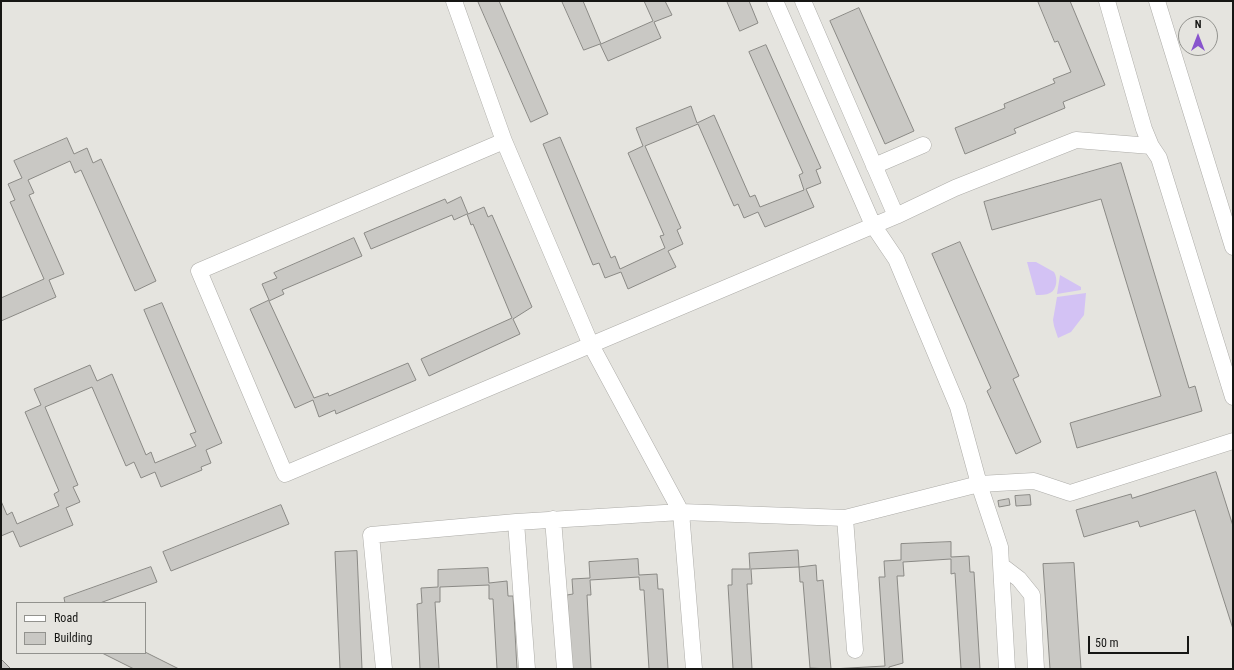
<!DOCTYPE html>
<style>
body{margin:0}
#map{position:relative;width:1234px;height:670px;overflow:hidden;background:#e5e4df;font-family:"Roboto Condensed",sans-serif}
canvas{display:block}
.frame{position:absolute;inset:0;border:2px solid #161614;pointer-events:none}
.legend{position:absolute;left:16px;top:602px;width:130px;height:52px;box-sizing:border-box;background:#e5e4df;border:1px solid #92928e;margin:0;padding:5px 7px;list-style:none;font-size:12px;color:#161614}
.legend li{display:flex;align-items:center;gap:8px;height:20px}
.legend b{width:20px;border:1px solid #92928e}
.north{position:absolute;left:1178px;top:16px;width:40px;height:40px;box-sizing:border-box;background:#e5e4df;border:1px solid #92928e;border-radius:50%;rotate:0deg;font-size:11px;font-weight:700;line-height:16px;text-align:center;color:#161614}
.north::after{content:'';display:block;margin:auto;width:14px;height:18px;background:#8854cd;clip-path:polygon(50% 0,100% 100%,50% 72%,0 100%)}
.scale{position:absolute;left:1088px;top:636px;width:101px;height:18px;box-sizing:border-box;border:2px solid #161614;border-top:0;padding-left:5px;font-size:12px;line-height:14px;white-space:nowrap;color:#161614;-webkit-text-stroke:3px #e5e4df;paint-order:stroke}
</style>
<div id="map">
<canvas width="1234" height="670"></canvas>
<div class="frame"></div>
<ul class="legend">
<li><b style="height:5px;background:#fff"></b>Road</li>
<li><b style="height:11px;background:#c9c8c4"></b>Building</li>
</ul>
<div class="north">N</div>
<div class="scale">50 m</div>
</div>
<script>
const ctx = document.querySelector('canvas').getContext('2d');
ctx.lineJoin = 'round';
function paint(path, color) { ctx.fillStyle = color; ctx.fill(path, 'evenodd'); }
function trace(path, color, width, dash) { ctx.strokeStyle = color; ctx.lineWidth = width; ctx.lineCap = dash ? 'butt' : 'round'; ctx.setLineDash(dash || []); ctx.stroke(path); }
paint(new Path2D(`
 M1027,262h9l18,10c4,6 3,18 -4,21 -4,2 -9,2 -14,2z
 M1060,275l21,12v3l-24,4z
 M1086,293l-2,22 -13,17 -13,6 -4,-12 -1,-6 4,-23z`), '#d3c2f4');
const building = new Path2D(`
 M478,1h21l49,113 -17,8z
 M562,1h21l18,43 52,-23 -9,-20h21l7,14 -18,7 7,16 -53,23 -8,-17 -16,6z
 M727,1h22l9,22 -18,8z
 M1038,1h32l35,84 -42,17 2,6 -51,21 2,4 -51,21 -10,-26 50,-20 -1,-4 51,-21 -2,-4 18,-7 -13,-31 -3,1z
 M859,8l55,123 -29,13 -55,-123z
 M766,45l55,123 -5,2 5,13 -15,6 8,18 -49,20 -7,-15 -14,6 -6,-14 -4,2 -36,-82 -53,22 36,82 -4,2 6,14 -15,7 8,16 -48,22 -7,-17 -16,6 -6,-15 -6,2 -50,-121 17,-7 51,121 4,-2 5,13 45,-21 -5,-12 4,-1 -36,-82 15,-7 -7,-18 55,-22 6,17 17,-8 36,82 5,-2 5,12 44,-17 -5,-15 4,-2 -54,-121z
 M67,138l7,16 13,-6 6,15 8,-4 55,122 -21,10 -54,-121 -6,3 -5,-12 -42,19 6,13 -5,2 35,79 -15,6 7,17 -55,24v-23l43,-19 -34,-77 5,-2 -7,-16 14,-6 -8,-17z
 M1121,163l68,225 6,-2 7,25 -125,37 -7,-25 91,-27 -60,-197 -109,31 -8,-28z
 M461,197l7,17 16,-7 4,10 4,-2 40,92 -19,12 7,15 -91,42 -8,-17 91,-41 -39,-94 -2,1 -4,-11 -13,6 -2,-5 -81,34 -7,-16 81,-34 2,4z
 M354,238l8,18 -80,34 2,4 -15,7 45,97 14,-5 1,3 79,-33 8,17 -80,34 -1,-4 -16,7 -6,-17 -18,8 -45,-99 19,-9 -7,-16 15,-6 -3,-5z
 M960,242l59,134 -6,3 28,63 -25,12 -29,-63 4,-3 -59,-134z
 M162,303l60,140 -16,7 5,13 -10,4 1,3 -41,17 -6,-15 -14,6 -7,-16 -8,4 -34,-79 -47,20 33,78 -5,2 7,15 -14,6 7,17 -53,22 -7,-16 -12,5v-35l6,14 5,-3 5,12 42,-18 -5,-12 5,-3 -34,-79 16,-7 -7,-16 56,-24 7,16 15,-7 34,81 5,-3 4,11 41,-17 -6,-12 6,-2 -52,-122z
 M1216,472l17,54v103l-38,-119 -55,17 -2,-6 -54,16 -8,-27 55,-16 1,4z
 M1030,495l1,10 -15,1 -1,-10z
 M1009,499l1,6 -11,2 -1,-6z
 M281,505l8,19 -118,47 -8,-19z
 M951,542v15l18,-1 1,16h4l6,97h-19l-6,-96 -4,1v-15l-48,3 1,14h-7l6,87 -14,4v2h-59l-20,-1 -7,-86h-3l-1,-15 -48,2 1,15h-5l5,85h-19l-5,-84h4v-16h18l-1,-16 49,-3 1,17 17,-2 1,16 6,-1 8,89 54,-3 -6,-89h6l-1,-16 17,-1v-16z
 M357,551l5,118h-22l-5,-117z
 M638,559l1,16 18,-1 1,15h5l5,80h-19l-5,-79h-4l-1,-13 -49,3 1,15h-4l4,74h-20l-4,-74 6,-1 -1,-15 18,-1 -1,-16z
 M1074,563l7,106h-31l-7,-105z
 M151,567l6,15 -57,21h-35l-1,-5z
 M488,568l1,15 18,-2 1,15h5l4,73h-20l-4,-70h-4v-14l-49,2v15h-5l4,67h-19l-3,-65 5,-1 -1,-15 17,-1v-17z
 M145,652l34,17h-45l-32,-16h43z
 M1,659l10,10h-10z`);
paint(building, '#c9c8c4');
trace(building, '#8a8985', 1);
const minor = new Path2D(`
 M454,1l50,140 87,204 90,167 13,157
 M803,1l93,215
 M1107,1l37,128 7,17
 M1157,1l76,246
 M504,141l-305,130 86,203 611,-258 59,-28 121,-48 75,6 8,12 74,239
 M874,166l49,-21
 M845,518l10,132
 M553,519l12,150
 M516,522l11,147
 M1002,566l17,13 13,16 4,74
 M384,669l-13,-134 145,-13 165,-10 164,6 134,-34 -21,-77 -62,-148 -23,-34 -98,-224
 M1007,669l-7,-122 -21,-63 55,-3 36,12 163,-52`);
trace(minor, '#adaca8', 17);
trace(minor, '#fff', 16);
</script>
